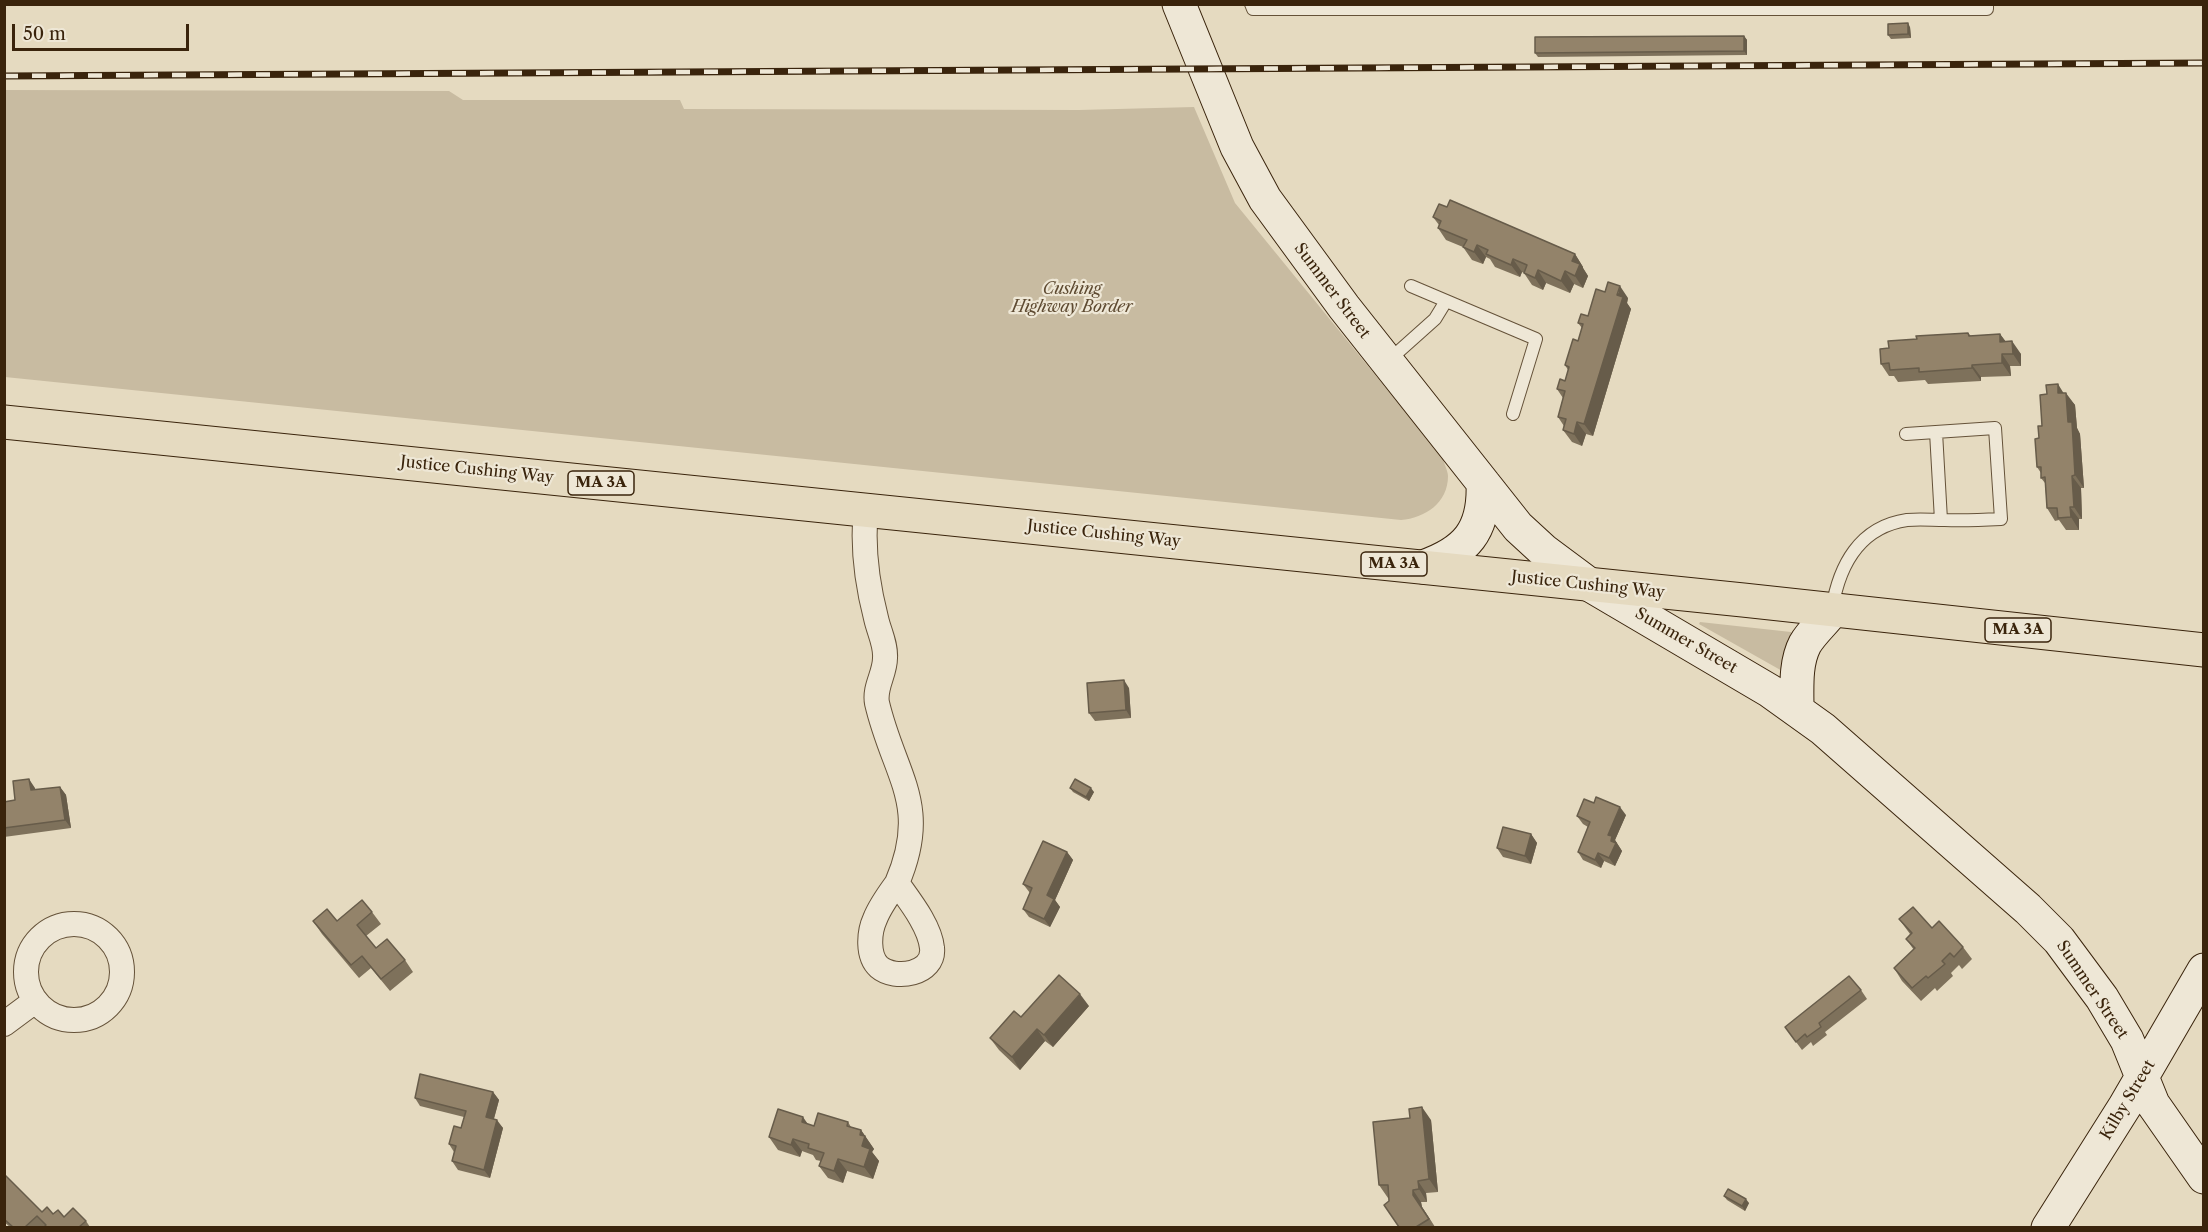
<!DOCTYPE html>
<style>
body{margin:0}
#map{position:relative;width:2208px;height:1232px;overflow:hidden;background:#e5dac0;font-family:"Libre Caslon Text",serif}
canvas{display:block}
.frame{position:absolute;inset:0;border:6px solid #3a240c;pointer-events:none}
.scale{position:absolute;left:12px;top:24px;width:177px;height:27px;box-sizing:border-box;border:3px solid #3a240c;border-top:0;padding-left:8px;font-size:18px;line-height:21px;white-space:nowrap;color:#3a240c;-webkit-text-stroke:4px #eee7d6;paint-order:stroke}
</style>
<div id="map">
<canvas width="2208" height="1232"></canvas>
<div class="frame"></div>
<div class="scale">50 m</div>
</div>
<script>
const ctx = document.querySelector('canvas').getContext('2d');
ctx.lineJoin = 'round';
function paint(path, color) { ctx.fillStyle = color; ctx.fill(path, 'evenodd'); }
function trace(path, color, width, dash) { ctx.strokeStyle = color; ctx.lineWidth = width; ctx.lineCap = dash ? 'butt' : 'round'; ctx.setLineDash(dash || []); ctx.stroke(path); }
function label(font, color, halo, rows, align = 'center') {
  ctx.font = font + ' "Libre Caslon Text",serif'; ctx.lineWidth = 4.5; ctx.setLineDash([]); ctx.textBaseline = 'middle'; ctx.strokeStyle = halo; ctx.fillStyle = color; for (const [text, x, y, turn = 0] of rows) {
    ctx.save(); ctx.translate(x, y); ctx.rotate((+turn || 0) * Math.PI / 180); ctx.textAlign = isNaN(turn) ? turn : align; if (halo) ctx.strokeText(text, 0, 0); ctx.fillText(text, 0, 0); ctx.restore();
  }
}
paint(new Path2D(`
 M5,90l444,1 14,9h217l4,9 395,1 115,-3 41,96 208,255c1,6 5,13 5,18 0,27 -23,42 -47,44l-1396,-143z
 M1700,622l91,10 1,4 -8,36 -85,-48z`), '#c8bba1');
const lane = new Path2D(`
 M1251,4l2,5h734v-5
 M1411,286l125,53 -23,75
 M1388,361l47,-42 11,-18
 M1936,432l5,88
 M1832,609c7,-43 27,-82 75,-89 13,-1 25,0 38,0 18,1 37,0 56,-1l-6,-91 -89,6`);
const street = new Path2D(`
 M866,510c-4,36 1,73 10,108 3,14 10,26 9,40 0,16 -11,29 -8,45 17,73 54,101 20,180 12,17 33,43 35,65 3,26 -37,33 -53,19 -12,-11 -10,-35 -4,-48 5,-13 14,-25 22,-36
 M26 972a48 48 0 1 1 96 0a48 48 0 1 1-96 0Z
 M4,1024l31,-23`);
const secondary = new Path2D(`
 M1179,4l58,143 28,52 79,108 174,220 25,23 47,35 180,106 53,38 205,180 31,31 43,58 25,42 26,64 51,73
 M1423,567c43,-15 62,-36 60,-84
 M1797,709c0,-21 -2,-46 8,-65 7,-12 19,-22 27,-33
 M2048,1228l77,-122 79,-136`);
const primary = new Path2D(`
 M4,422l1739,178 461,50`);
trace(lane, '#655239', 14);
trace(street, '#655239', 26);
trace(secondary, '#3a240c', 35);
trace(primary, '#3a240c', 35);
trace(lane, '#eee7d6', 12);
trace(street, '#eee7d6', 24);
trace(secondary, '#eee7d6', 33);
trace(primary, '#e5dac0', 33);
const rail = new Path2D(`
 M4,76l2200,-13`);
trace(rail, '#3a240c', 7);
trace(rail, '#eee7d6', 4.5, [14]);
paint(new Path2D(`
 M1910,27l1,11 -20,1 -3,-4z
 M1744,36l3,4v15l-209,2 -3,-4z
 M1433,217l142,37 8,13v1l5,8 -5,12 -9,-4 -4,9 -24,-10 -3,7 -11,-5 -8,-12 -2,-1 -2,5 -25,-10 -5,-8 -4,-2 -3,7 -11,-4 -9,-13 -17,-7 -8,-12 1,-3z
 M1628,298l-1,5 4,6 -38,127 -7,-2 -4,12 -10,-4 -9,-12 1,-4 -6,-9 5,-19 -6,-9 8,-8 3,-11 -3,-5 13,-24 4,-13 -4,-5 10,-7z
 M1968,333l3,3 29,-2 6,8 15,12v12h-11l1,10 -30,1v4l-53,3 -3,-4 -27,2 -4,-6h-5l-8,-12 8,-16 28,-9z
 M2064,393l11,12 2,23 3,6 4,54h-3l1,31h-3v11h-13l-7,-10 -4,1 -8,-13 -2,-25 -4,-5v-5l-4,-6 2,-29 3,-12z
 M1129,688l2,30 -36,3 -6,-8z
 M60,787l6,8 5,33 -67,9v-35l11,-2 20,-12v2z
 M1070,788l24,4 -5,9 -16,-9z
 M1626,815l-11,25 7,11 -7,15 -11,-5 -3,7 -18,-8 -5,-8 10,-25 -5,-3 -6,-8z
 M1531,834l6,9 -6,21 -28,-7 -6,-9z
 M1067,852l6,8 -18,40 5,7 -10,20 -21,-10 -6,-8 7,-16 -7,-9z
 M372,912l9,12 -15,12 10,12 29,12 8,12 -23,19 -19,-23 -12,10 -37,-44 -9,-13h24z
 M1899,919l33,9 31,19 9,12 -10,10 -3,-4 -8,8 2,3 -16,15 -2,-3 -14,13 -19,-20 -8,-13 20,-18 -8,-11 4,-5z
 M1861,990l6,9 -42,33 2,3 -14,11 -2,-4 -9,8 -17,-23z
 M1089,1006l-36,41 -8,-6 -25,29 -21,-20 -9,-12 31,-21z
 M493,1092l6,8 -5,19 9,9 -13,50 -32,-8 -6,-9 2,-9 -5,-8 12,-16 3,-11 -44,-11 -5,-8z
 M1431,1120l7,72 -12,1 1,9h-6l1,5 13,20h-36l-10,-29h-1l-9,-13z
 M848,1122l3,5 10,3 13,19 -2,3 7,9 -6,18 -26,-8 -4,12 -15,-5 -9,-12 2,-5 -5,-1 -3,-5 -11,-4 -2,6 -22,-7 -9,-13 39,-13 6,2z
 M4,1176l38,36 44,9 4,6h-80l-6,-5z
 M1724,1196l25,7 -4,8 -18,-11z`), '#7e715b');
paint(new Path2D(`
 M1908,23l2,4 1,11 -3,-4z
 M1744,36l3,4v15l-3,-4z
 M1477,245l9,12 -3,7 -9,-12z
 M1575,254l8,13v1l5,8 -5,12 -8,-12 -3,-15z
 M1513,259l9,13 -2,5 -9,-12z
 M1538,270l8,13 -3,7 -8,-12z
 M1565,271l9,13 -4,9 -9,-12z
 M1620,286l8,12 -1,5 4,6 -38,127 -9,-12z
 M2000,334l9,12 -9,-4z
 M2012,341l9,13v12l-8,-12z
 M2002,354l8,12 1,10 -9,-13z
 M1972,365l9,12v4l-9,-13z
 M2058,384l8,13 -8,-4z
 M2066,393l9,12 2,23 3,6 4,54 -9,-13 -7,-53z
 M1577,422l9,12 -4,12 -8,-12z
 M2072,476l9,12 1,31 -8,-12z
 M2070,507l9,12v11l-8,-13z
 M1124,680l5,8 2,30 -5,-8z
 M29,779l6,9 1,11 -5,-9z
 M60,787l6,8 5,33 -6,-8z
 M1091,788l3,4 -5,9 -3,-4z
 M1620,807l6,8 -11,25 7,11 -7,15 -6,-8 -1,-23z
 M1531,834l6,9 -6,21 -6,-8z
 M1067,852l6,8 -18,40 5,7 -10,20 -6,-8 3,-24z
 M1598,853l6,8 -3,7 -6,-8z
 M1080,994l9,12 -36,41 -9,-12z
 M1037,1029l8,12 -25,29 -8,-13z
 M493,1092l6,8 -7,25 -6,-8z
 M1422,1107l9,13 7,72 -9,-13z
 M803,1117l9,13 -10,-8z
 M497,1120l6,8 -13,50 -6,-8z
 M861,1130l13,19 -2,3 7,9 -6,18 -9,-12 -4,-32z
 M793,1139l9,12 -2,6 -9,-12z
 M838,1159l9,12 -4,12 -9,-12z
 M1418,1181l8,12 1,9 -8,-13z
 M1413,1190l8,12 1,5 13,20 -22,-32z
 M1746,1199l3,4 -4,8 -3,-5z`), '#675c4a');
const building = new Path2D(`
 M1908,23v11l-20,1v-11z
 M1744,36v15l-209,2v-16z
 M1450,200l125,54 -3,7 8,3 -5,12 -10,-5 -4,10 -23,-11 -3,8 -11,-5 3,-8 -14,-6 -2,6 -25,-11 2,-4 -11,-5 -3,7 -11,-5 4,-7 -29,-12 3,-7 -8,-4 6,-13 8,3z
 M1608,282l12,4 -3,9 6,2 -39,127 -7,-2 -3,12 -11,-4 3,-11 -8,-2 7,-26 -8,-2 3,-10 5,2 4,-14 -4,-2 8,-26 5,2 5,-17 -5,-1 3,-9 7,2 8,-27 9,3z
 M1968,333l1,3 31,-2v8l12,-1 1,13h-11v9l-30,2v3l-53,4v-4l-29,2 -1,-7 -8,1 -1,-15 9,-1 -1,-7 29,-2 -1,-3z
 M2058,384v9h8l2,29h4l3,53 -3,1 2,31h-4l1,10 -13,1 -1,-10h-10l-2,-31 -4,1v-11h-4l-2,-28 4,-1 -1,-12h4l-2,-31 7,-1 -1,-9z
 M1124,680l2,30 -37,3 -2,-30z
 M29,779l2,11 29,-3 5,33 -61,8v-26l11,-2 -2,-19z
 M1075,779l16,9 -5,9 -16,-9z
 M1596,797l24,10 -12,28 4,1 -1,5 5,2 -7,15 -11,-5 -3,7 -17,-8 12,-30 -13,-6 7,-17 10,4z
 M1503,827l28,7 -6,22 -28,-8z
 M1043,841l24,11 -20,43 7,4 -10,20 -21,-10 9,-21 -9,-4z
 M362,900l10,12 -15,13 19,23 11,-9 18,21 -24,19 -19,-23 -11,9 -38,-44 14,-12 10,12z
 M1913,907l19,21 7,-7 24,26 -9,10 -4,-4 -8,8 3,3 -17,14 -2,-2 -14,12 -18,-20 21,-20 -9,-9 6,-6 -13,-14z
 M1059,975l21,19 -36,41 -7,-6 -25,28 -22,-19 24,-27 7,6z
 M1849,976l12,14 -42,33 2,4 -14,10 -2,-3 -9,8 -11,-15z
 M420,1074l73,18 -7,25 11,3 -13,50 -32,-9 4,-15 -7,-2 5,-18 7,2 5,-17 -51,-13z
 M1422,1107l7,72 -11,2 1,8 -6,1v5l16,24 -13,8h-17l-15,-22 5,-4 -1,-16h-9l-6,-63 37,-4 -1,-9z
 M778,1109l25,8 -1,5 12,4 4,-13 30,9 -1,4 14,4 -1,5 5,1 -3,10 8,3 -6,18 -26,-8 -4,12 -15,-5 5,-13 -16,-5 1,-4 -16,-5 -2,6 -22,-8z
 M5,1175l37,37 5,-5 6,7 5,-4 6,7 9,-9 13,13 -7,6h-35l2,-2 -9,-9 -12,11h-12l-9,-8z
 M1728,1189l18,10 -4,7 -18,-10z`);
paint(building, '#93836a');
trace(building, '#675c4a', 1.5);
for (const [x, y, w] of [
 [601,483,66],
 [1394,564,66],
 [2018,630,66]
]) { const box = new Path2D(); box.roundRect(x - w / 2, y - 12, w, 24, 4.5); ctx.fillStyle = '#eee7d6'; ctx.fill(box); trace(box, '#3a240c', 1.5); }
label('bold 15px', '#3a240c', null, [
 ["MA 3A",601,483],
 ["MA 3A",1394,564],
 ["MA 3A",2018,630]
]);
label('italic 16px', '#5e4a31', '#eee7d6', [
 ["Cushing",1072,289],
 ["Highway Border",1072,307]
]);
label('16px', '#3a240c', '#eee7d6', [
 ["Summer Street",1332,291,53],
 ["Justice Cushing Way",477,470,6],
 ["Justice Cushing Way",1104,534,6],
 ["Justice Cushing Way",1588,585,6],
 ["Summer Street",1686,641,30],
 ["Summer Street",2092,990,56],
 ["Kilby Street",2128,1100,-59]
]);
</script>
